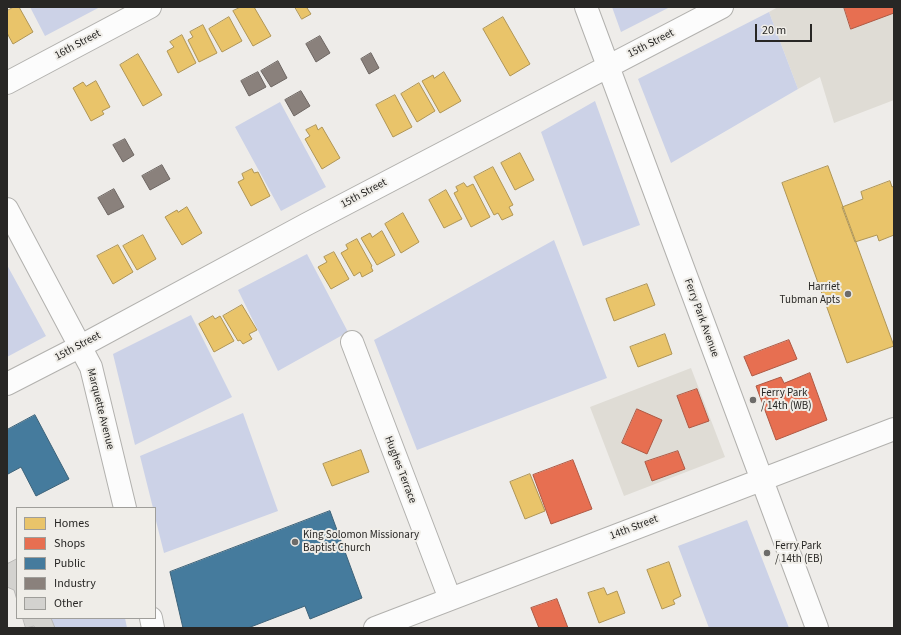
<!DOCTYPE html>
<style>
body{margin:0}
#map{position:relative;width:901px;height:635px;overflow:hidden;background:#eeece9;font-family:"Source Sans 3",sans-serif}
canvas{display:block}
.frame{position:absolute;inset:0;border:8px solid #282725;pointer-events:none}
.legend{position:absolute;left:16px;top:507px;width:140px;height:112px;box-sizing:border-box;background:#efede8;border:1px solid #9f9e9a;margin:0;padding:5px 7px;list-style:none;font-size:12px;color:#282725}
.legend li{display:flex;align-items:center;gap:8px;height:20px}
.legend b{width:20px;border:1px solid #9f9e9a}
.scale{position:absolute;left:755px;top:24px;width:57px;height:18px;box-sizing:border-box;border:2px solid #282725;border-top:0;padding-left:5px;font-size:12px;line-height:14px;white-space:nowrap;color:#282725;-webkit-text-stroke:3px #efede8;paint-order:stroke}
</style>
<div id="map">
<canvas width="901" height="635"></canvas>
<div class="frame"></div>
<ul class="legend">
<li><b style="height:11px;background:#e9c46a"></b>Homes</li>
<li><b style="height:11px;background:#e76f51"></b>Shops</li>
<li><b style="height:11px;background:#457b9d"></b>Public</li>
<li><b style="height:11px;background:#8a817c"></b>Industry</li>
<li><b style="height:11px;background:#d3d2cf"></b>Other</li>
</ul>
<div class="scale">20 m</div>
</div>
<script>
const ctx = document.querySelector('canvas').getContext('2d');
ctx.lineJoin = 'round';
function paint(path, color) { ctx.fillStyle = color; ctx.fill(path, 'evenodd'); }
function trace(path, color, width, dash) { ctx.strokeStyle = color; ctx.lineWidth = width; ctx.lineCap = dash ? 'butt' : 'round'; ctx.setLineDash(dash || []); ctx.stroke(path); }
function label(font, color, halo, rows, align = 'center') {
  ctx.font = font + ' "Source Sans 3",sans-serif'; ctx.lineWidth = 4; ctx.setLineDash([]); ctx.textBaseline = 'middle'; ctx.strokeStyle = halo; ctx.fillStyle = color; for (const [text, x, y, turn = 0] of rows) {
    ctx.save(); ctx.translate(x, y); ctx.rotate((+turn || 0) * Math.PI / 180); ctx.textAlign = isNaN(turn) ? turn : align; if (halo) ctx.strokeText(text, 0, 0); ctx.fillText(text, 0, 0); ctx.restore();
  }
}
paint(new Path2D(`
 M778,7h116v93l-60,23 -14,-46 -22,12 -29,-77z
 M691,368l34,89 -101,39 -34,-89z`), '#dfdcd5');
paint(new Path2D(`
 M30,7h70l-55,29z
 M612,7h58l-49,25z
 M769,12l29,77 -127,74 -33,-84z
 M595,101l45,124 -57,21 -42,-114z
 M280,102l46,85 -45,24 -46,-84z
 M554,240l53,138 -190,72 -43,-110z
 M307,254l41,78 -70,39 -40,-81z
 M7,265l39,71 -39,21z
 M191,315l41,82 -97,48 -22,-91z
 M243,413l35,98 -114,42 -9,-36v-9h-2l-13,-52z
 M747,520l42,108h-80l-31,-82z
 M50,618h75l2,10h-74z`), '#ccd2e7');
const homes = new Path2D(`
 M14,7h5l14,25 -20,12 -6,-11v-22z
 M241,7h13l17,29 -18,10 -20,-35z
 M295,7h14l-2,1 4,6 -9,5z
 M229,17l13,24 -20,11 -13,-23z
 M503,17l27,47 -20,12 -27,-47z
 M203,25l14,28 -18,9 -11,-22 5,-3 -3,-5z
 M182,35l14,28 -18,10 -11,-22 7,-4 -4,-5z
 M138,54l24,41 -19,11 -23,-41z
 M444,72l17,29 -21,12 -18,-32 11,-6 1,3z
 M96,81l14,26 -8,4 2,3 -13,7 -18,-33 10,-6 3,4z
 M419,83l16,28 -18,11 -16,-28z
 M395,95l17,32 -19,10 -17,-32z
 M316,125l2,5 4,-3 18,31 -18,11 -17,-30 5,-3 -4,-6z
 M520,153l14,27 -19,10 -14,-27z
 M828,166l66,180 -47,17 -65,-180z
 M493,167l20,38 -4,2 4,8 -11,5 -4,-7 -4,2 -20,-38z
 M252,169l2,4 4,-1 12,24 -19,10 -13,-24 6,-3 -2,-5z
 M890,181l2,6 2,-1v49l-15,6 -2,-6 -22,7 -13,-35 21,-8 -2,-7z
 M464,183l3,4 6,-3 17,33 -19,10 -17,-34 4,-2 -2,-4z
 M446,190l16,29 -18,9 -15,-28z
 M187,207l15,26 -20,12 -17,-28 12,-7 1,2z
 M403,213l16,29 -18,11 -16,-29z
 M382,231l13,24 -18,10 -16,-27 9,-5 2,4z
 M143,235l13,24 -19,11 -14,-24z
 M357,239l15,27 -1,1 2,4 -11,6 -2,-5 -6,4 -13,-23 7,-4 -2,-4z
 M118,245l15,27 -20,12 -16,-28z
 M334,252l15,27 -18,10 -13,-22 9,-5 -3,-5z
 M647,284l8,21 -41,16 -8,-22z
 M242,305l15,25 -8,4 3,5 -9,5 -3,-4 -2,1 -15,-25z
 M213,316l2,3 5,-3 14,25 -20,11 -15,-28z
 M665,334l7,20 -34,13 -8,-20z
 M361,450l8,22 -37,14 -9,-22z
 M530,474l15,37 -20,8 -15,-37z
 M669,562l12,34 -8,4 2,4 -13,5 -15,-39z
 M604,588l3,7 10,-4 8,22 -26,10 -11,-30z`);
paint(homes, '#e9c46a');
trace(homes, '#af9555', 1);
const shops = new Path2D(`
 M844,7h50v6l-43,16z
 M789,340l8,19 -45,17 -8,-19z
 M810,373l17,47 -51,20 -20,-54 25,-9 3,6z
 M697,389l12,32 -20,7 -12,-32z
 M637,409l25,11 -15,34 -25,-11z
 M678,451l7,18 -33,12 -7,-19z
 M573,460l19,49 -41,15 -18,-49z
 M557,599l11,29h-29l-8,-20z`);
paint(shops, '#e76f51');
trace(shops, '#ae5944', 1);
const public = new Path2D(`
 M35,415l34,64 -33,17 -15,-29 -13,7 -1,-1v-43z
 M330,511l32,87 -52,21 -5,-13 -57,22h-65l-13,-56z`);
paint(public, '#457b9d');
trace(public, '#3c6279', 1);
const industry = new Path2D(`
 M320,36l10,17 -14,9 -10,-18z
 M371,53l8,15 -10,6 -8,-15z
 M278,61l9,17 -16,9 -10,-16z
 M258,72l8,15 -17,9 -8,-15z
 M301,91l9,15 -16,10 -9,-16z
 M125,139l9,16 -11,7 -10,-17z
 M162,165l8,14 -20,11 -8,-14z
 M114,189l10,18 -16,8 -10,-17z`);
paint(industry, '#8a817c');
trace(industry, '#6d6662', 1);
const building = new Path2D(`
 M17,559v41l-3,-10 -7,-3v-27l1,3z
 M23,618h28l4,10h-20l-1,-2 -8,2z`);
paint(building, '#d3d2cf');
trace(building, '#bab9b7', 1);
const minor = new Path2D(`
 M586,7l231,621
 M7,83l143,-76
 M7,209l84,158 34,141
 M352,342l98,257
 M7,384l74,-38 226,-122 415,-217
 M151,618l2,10
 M375,628l519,-199`);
trace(minor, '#b2b1ae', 24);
trace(minor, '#fcfcfc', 22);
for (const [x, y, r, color] of [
 [848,294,4,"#6d6c6a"],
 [753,400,4,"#6d6c6a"],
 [295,542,4,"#6d6c6a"],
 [767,553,4,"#6d6c6a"]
]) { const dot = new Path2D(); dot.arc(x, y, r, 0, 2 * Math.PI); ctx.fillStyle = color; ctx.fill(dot); trace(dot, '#efede8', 1.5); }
label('11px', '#282725', '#efede8', [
 ["15th Street",651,44,-27],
 ["16th Street",78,45,-28],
 ["15th Street",364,194,-28],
 ["Ferry Park Avenue",701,318,70],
 ["15th Street",78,347,-28],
 ["Marquette Avenue",100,409,76],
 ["Hughes Terrace",400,470,69],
 ["14th Street",634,528,-21]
]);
label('11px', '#282725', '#efede8', [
 ["Harriet",840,288,"right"],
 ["Tubman Apts",840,301,"right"],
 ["Ferry Park",761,394],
 ["/ 14th (WB)",761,407],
 ["King Solomon Missionary",303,536],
 ["Baptist Church",303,549],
 ["Ferry Park",775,547],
 ["/ 14th (EB)",775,560]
], 'left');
</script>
